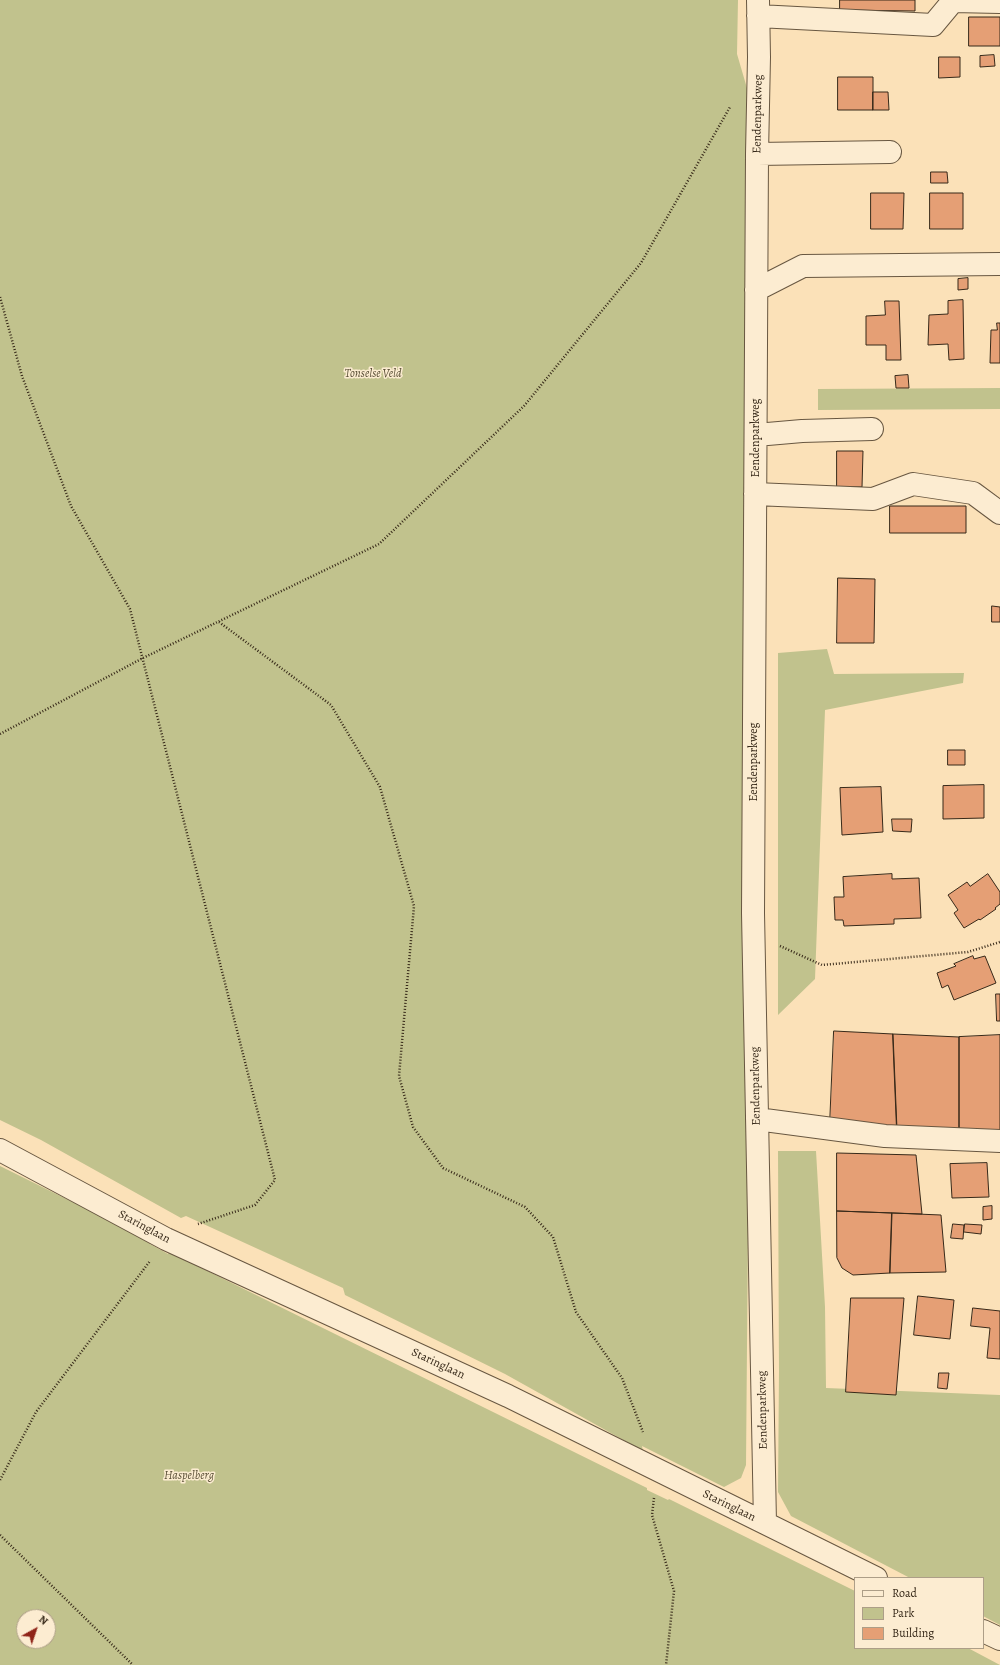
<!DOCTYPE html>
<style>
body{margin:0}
#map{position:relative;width:1000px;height:1665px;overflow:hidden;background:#fbe1b8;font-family:Alegreya,serif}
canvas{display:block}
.legend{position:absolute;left:854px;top:1577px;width:130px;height:72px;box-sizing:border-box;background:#fcecd1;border:1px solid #ad9e87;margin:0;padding:5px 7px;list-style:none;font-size:12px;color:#372919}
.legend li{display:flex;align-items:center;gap:8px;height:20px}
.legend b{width:20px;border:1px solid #ad9e87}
.north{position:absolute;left:16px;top:1609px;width:40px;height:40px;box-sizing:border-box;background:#fcecd1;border:1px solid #ad9e87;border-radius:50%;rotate:40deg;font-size:11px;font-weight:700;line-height:16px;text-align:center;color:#372919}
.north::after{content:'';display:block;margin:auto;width:14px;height:18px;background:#8f2418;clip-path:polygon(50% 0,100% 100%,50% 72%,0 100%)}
</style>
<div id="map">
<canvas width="1000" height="1665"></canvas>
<ul class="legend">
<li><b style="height:5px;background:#fcecd1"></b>Road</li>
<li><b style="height:11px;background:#c1c28d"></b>Park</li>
<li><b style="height:11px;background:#e59f75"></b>Building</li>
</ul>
<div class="north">N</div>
</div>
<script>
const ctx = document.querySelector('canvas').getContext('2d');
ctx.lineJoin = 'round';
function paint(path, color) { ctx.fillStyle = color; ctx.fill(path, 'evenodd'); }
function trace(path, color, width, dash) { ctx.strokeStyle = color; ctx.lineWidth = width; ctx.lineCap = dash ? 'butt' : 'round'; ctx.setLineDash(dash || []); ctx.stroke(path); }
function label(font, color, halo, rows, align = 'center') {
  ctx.font = font + ' Alegreya,serif'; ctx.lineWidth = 3; ctx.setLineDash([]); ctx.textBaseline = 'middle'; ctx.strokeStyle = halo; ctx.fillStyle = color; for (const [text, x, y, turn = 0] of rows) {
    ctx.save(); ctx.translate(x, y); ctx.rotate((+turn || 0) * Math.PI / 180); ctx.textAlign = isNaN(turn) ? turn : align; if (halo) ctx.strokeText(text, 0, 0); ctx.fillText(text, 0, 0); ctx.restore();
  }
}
paint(new Path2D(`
 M0,0h738l-1,54 12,41 -4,709 3,423 -2,238 -5,13 -17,9 -82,-41 1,5 -138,-77 -160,-79 -2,-7 -157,-72 -5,2 -140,-78 -41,-20z
 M1000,388v21l-182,1v-21z
 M827,649l7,25 130,-1 -1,10 -138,27 -10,269 -37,36v-362z
 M778,1151h38l9,156 1,81 174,7v230l-17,-9v-38h-73l-119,-62 -13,-24 1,-121z
 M0,1166l151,75 -1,3 18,10 1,-2 478,236v2l21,10 1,-1 186,92v57h113l32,17h-1000zM24,1617h24v24h-24z`), '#c1c28d');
const building = new Path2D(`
 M840,0h75v11l-75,-1z
 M969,17h31v29h-31z
 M994,55l1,11 -15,1v-11z
 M939,57h21v20l-21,1z
 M838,77h35v33h-35z
 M873,92h15l1,18h-16z
 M931,172h16l1,11h-17z
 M871,193h33l-1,36h-32z
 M930,193h33v36h-33z
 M968,278v11l-10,1v-11z
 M963,300l1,59 -15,1 -1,-16 -20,1 1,-30 19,-1v-13z
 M885,301h14l2,59h-15v-15h-20v-29l19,-1z
 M997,323h3v40h-10l1,-33h6z
 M908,375l1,13h-13l-1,-12z
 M837,451h26l-1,36h-25z
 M890,506h76v27h-76z
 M838,578l37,1 -1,64h-37z
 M992,606l8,1v15h-8z
 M948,750h17v15h-17z
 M984,785v33l-41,1v-33z
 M881,787l2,45 -41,3 -2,-47z
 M892,819h20l-1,13 -18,-1z
 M892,874v5l27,-1 2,40 -27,1v5l-50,2 -1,-6h-8l-1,-23h10l-1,-20z
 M988,874l12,18v12l-5,4 1,1 -16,11 -1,-1 -15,9 -10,-15 4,-3 -10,-15 19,-13 3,4z
 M973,956l1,3 11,-3 11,27 -42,17 -6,-15 -6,3 -5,-15 19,-7 -2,-2z
 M996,994h4v27h-3z
 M834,1031l59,3 4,96 -67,-6z
 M893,1034l66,3v94l-62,-1z
 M1000,1035v95l-41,1v-94z
 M837,1153l79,2 6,59 -85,-3z
 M987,1163l2,34 -37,1 -2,-34z
 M992,1206v13l-9,1v-13z
 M837,1211l55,2 -2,60 -37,2 -11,-7 -5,-10z
 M892,1213l49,2 5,57 -56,1z
 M953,1224l11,1 -1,14 -12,-1z
 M965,1224l17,1 -1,9 -17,-2z
 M918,1296l36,4 -4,39 -36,-4z
 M851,1298h53l-8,97 -50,-3z
 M973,1308l27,3v48l-13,-1 3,-30 -19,-2z
 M939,1373h10l-2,16 -9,-1z`);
paint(building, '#e59f75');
trace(building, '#372919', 1);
const minor = new Path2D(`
 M758,0l1,57 -2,97 -4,759 12,610
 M758,16l175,9 20,-24 47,1
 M757,154l133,-2
 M756,290l47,-24 197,-2
 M756,435l46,-4 70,-2
 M755,494l118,5 40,-15 60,9 27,20
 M757,1119l128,17 115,5
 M0,1150l166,89 342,157 368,182
 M983,1631l17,8`);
trace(minor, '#685741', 24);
trace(new Path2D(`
 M0,297l22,79 49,130 59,103 145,571 -20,25 -57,19
 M219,622l112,83 49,82 34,119 -15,170 14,51 30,41 82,39 28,30 23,75 46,66 21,54
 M0,734l143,-76 236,-114 145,-138 117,-143 89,-156
 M780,946l42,19 146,-13 32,-10
 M0,1480l36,-68 114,-151
 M654,1498l-2,17 22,76 -8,74
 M0,1535l133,130`), '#372919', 2.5, [1, 2]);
trace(minor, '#fcecd1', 22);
label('12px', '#372919', '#fcecd1', [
 ["Eendenparkweg",758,114,-89],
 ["Eendenparkweg",756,438,-90],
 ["Eendenparkweg",754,762,-90],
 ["Eendenparkweg",756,1086,-91],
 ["Staringlaan",144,1227,28],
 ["Staringlaan",438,1364,25],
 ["Eendenparkweg",763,1410,-91],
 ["Staringlaan",729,1506,26]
]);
label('italic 12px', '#5a4f36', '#fcecd1', [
 ["Tonselse Veld",373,374],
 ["Haspelberg",189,1476]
]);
</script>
